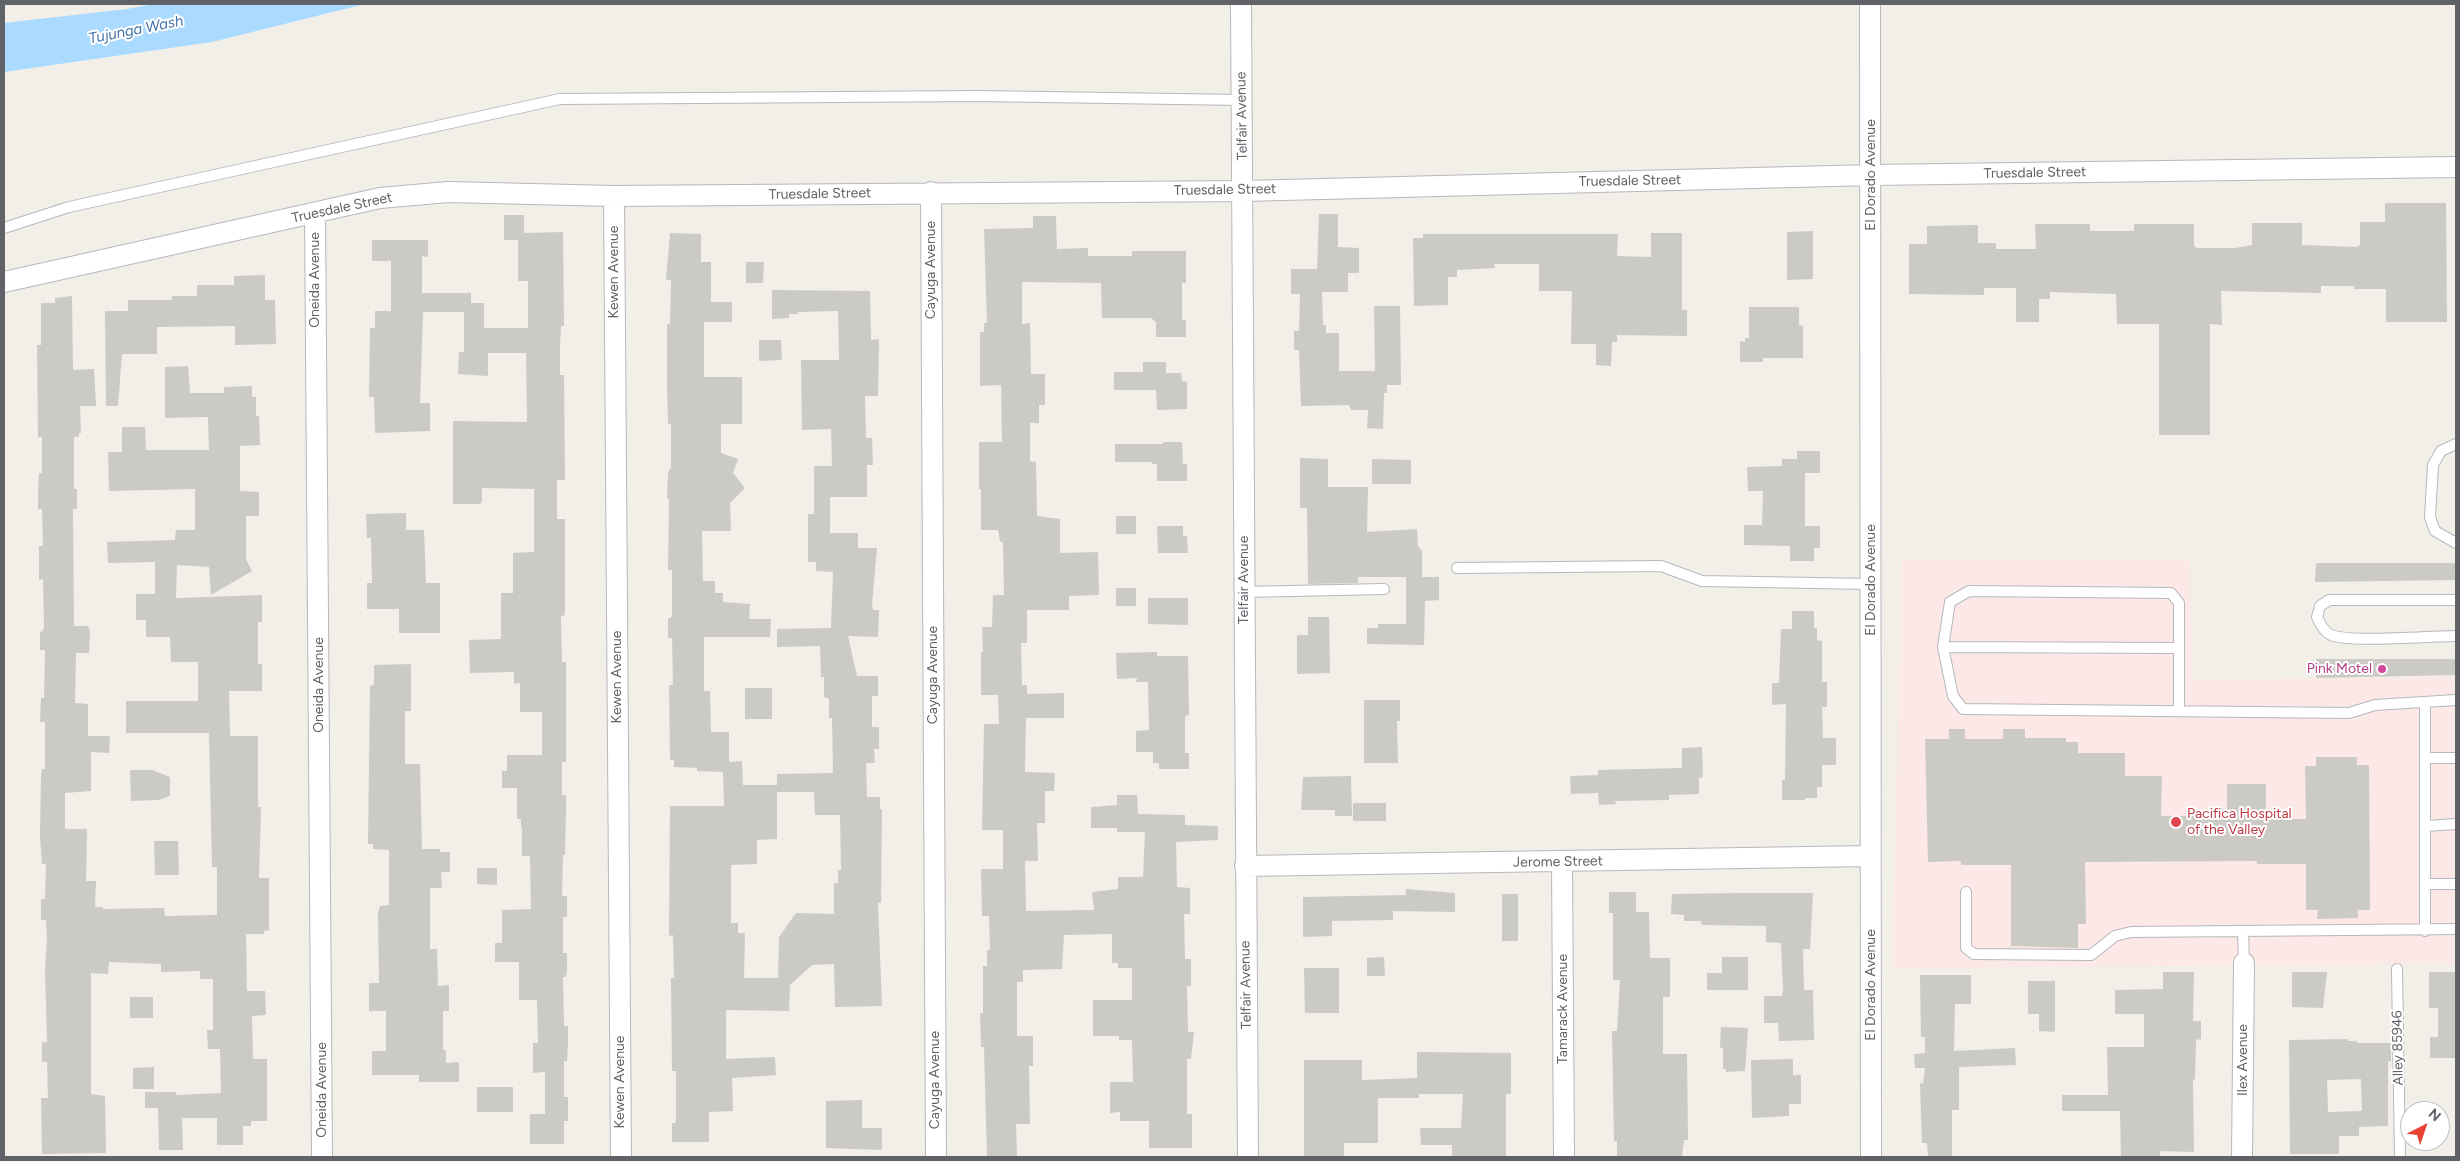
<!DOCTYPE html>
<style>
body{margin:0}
#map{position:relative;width:2460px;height:1161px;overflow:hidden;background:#f1efe8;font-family:Figtree,sans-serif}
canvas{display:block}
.frame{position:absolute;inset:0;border:5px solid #5f6368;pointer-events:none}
.north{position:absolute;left:2400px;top:1101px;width:50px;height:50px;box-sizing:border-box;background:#fff;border:1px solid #bfc1c3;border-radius:50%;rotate:41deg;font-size:14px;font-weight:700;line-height:20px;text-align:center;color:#5f6368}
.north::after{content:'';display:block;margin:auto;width:18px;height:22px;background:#ea4335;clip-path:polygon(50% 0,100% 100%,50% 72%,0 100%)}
</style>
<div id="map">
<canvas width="2460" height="1161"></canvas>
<div class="frame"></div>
<div class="north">N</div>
</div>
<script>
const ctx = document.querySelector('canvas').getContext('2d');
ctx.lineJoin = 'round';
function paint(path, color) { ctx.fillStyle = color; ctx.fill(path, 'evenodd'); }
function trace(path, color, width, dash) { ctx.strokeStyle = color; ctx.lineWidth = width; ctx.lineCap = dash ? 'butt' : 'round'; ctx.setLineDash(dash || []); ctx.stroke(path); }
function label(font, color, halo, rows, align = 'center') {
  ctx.font = font + ' Figtree,sans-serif'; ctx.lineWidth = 4; ctx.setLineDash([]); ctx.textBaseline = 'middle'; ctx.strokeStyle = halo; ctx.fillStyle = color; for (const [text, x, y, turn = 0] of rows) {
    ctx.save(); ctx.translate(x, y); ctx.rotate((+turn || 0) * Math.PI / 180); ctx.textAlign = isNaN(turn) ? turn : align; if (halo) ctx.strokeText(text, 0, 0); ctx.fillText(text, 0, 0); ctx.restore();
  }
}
paint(new Path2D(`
 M1902,560h288l3,120 263,-3v287l-564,4z`), '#fce8e6');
paint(new Path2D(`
 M154,4h211l-153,38 -208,30v-49l123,-14z`), '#aadaff');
paint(new Path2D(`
 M2385,203h61l1,119h-61v-33h-32v-3h-33v7l-100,-2 1,34 -12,-1v111h-51v-111h-42l-1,-30 -66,-2v7h-11v23h-23v-34h-32v7l-75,-1v-50h18v-18l51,-1v18h18v6h40l-1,-25h55v7h44v-7h60v22l3,2h38l17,-3v-22h50v22l54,2 4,-2v-23h25z
 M1319,214h19v33l21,1v25h-11v19h-26l1,33h3v8h13v38h36l-1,-65h26l1,79h-14v8h-3l-1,36 -16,-1 1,-18h-17l-2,-5 -48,1 -2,-56h-5v-19h5l1,-37h-9v-25h26z
 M504,215h20v18l39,-1 1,94h-3l-1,20v29h4l1,105h-8v39h8v93l-1,4h-3l1,46h4v100h-4v33h4v14l-1,46h-2l-1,41h5v21h-4v36h4v19l-1,5h-3l1,49h4v19l-1,16h-3v36h4v24h-4v23h-34v-30h15v-42l-12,1v-30h5l-1,-43h-18v-38h-24v-19h7v-33l29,-1 -1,-53h-8v-29h-1v-8h-4v-31h-15v-17h5v-16h35v-43h-22v-29l-6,1v-12l-44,1 -1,-33 32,-1v-46h12v-40l21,-1v-63l-52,-1v14l-2,2h-27v-83l74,1 -1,-69h-38v23l-30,-2 1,-22h5v-40h-41l-3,91h10v28l-55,2 -1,-36h-5l1,-69h5v-17h16v-50h-19v-21h56v17l-6,-1v37h49v10h13v24l2,1h42v-47h-10v-41h-14z
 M1033,216h23l1,33 31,-1v8h44v-5h54v32h-4v37h4v17h-30v-15l-5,-4h-49l-1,-35 -79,-1v42l8,-1 1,51h14v31h-6v18h-9v38l6,1 1,54 23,3v34l38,-1 1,43 -30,1v14h-42v33h-6l1,42h5v9l37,-1v25h-38l-1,54 30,1 -1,18h-9v32h-8l1,38h-13l1,50 68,-1 -2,-18 26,-3v-12h25l2,-45h-28v-4h-26v-21l26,-2v-10h20l1,19 47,1v10l33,1v14l-42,2 1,45 13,1v26h-6l1,45h6v27h-4l1,46h6l-3,27h-4v55h5v34h-43v-27h-29v-9l-10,1v-31h23l-1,-42h-13v-4h-26v-36h39v-32h-14v-5h-6v-29l-48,1 -2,34 -39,1v12h-6v54h16v30h-4l1,58h-14l1,33h-30l-3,-110h-3l-1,-34h3v-47h4v-16h3l-1,-34h-7l-1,-47h22v-39h-21l2,-106h15l-1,-29h-17v-43h2l-1,-25h10l1,-32h11l-1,-52 -3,-2 -2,-11h-17v-41h-2v-47h23l-1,-57 -21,1v-54h4v-9h3l-3,-94 49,-1z
 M1813,231v48l-26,1v-48z
 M670,233l31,1v28h10v40h21v20h-28v55h38v47h-21v29l17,6 -5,14 12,15 -15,15 1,28h-29l1,50h12v12h8v9l27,2 -1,15h22l-1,18h-66v54h6l1,41h18v30l13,-1 1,24h34v-11l56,-1 -1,-55h-3v-19l-5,-2v-20h-3l-1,-31 -43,1v-18l54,-1 2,-56 -17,-1v-9h-8v-48h6v-48h18l-1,-37 -29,1 -1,-70h38l-1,-49 -40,1v2h-9v4l-17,1v-29l98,1 1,49 8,-1 -1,57h-13l1,42h6l1,27h-6v32h-37v36h28v15h19l-5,56 1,6h6l-1,27 -30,-1 9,40h21v20h-6v31h7v22h-5l1,14h-9l1,34h13v12h2l-1,94h-3l4,103 -47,1 -1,-43 -22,1 -22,20 -1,26 -63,-1v49l49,-2 1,18 -44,3 1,33 -24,1v30h-37v-19h3l1,-4v-48h-4l-1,-93h3l-1,-43 -4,1 1,-130h54l-1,-34 -26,-1v-3l-23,-1v-7h-4l-1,-75h4l-1,-47h-4v-20h3l1,-5v-43h-4l1,-71h-2l1,-25 1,-5h2v-45h-3l-1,-40v-60h3l1,-44h-5zM777,787v5h37l1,23h25l1,55h-3v13h-4v31l-38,-1 -17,24 -1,41h-34l1,-45h-7v-10h-7v-58l26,-1v-24l20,-1z
 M1651,233h31v77h5v26l-70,-1v7h-5l-1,24 -15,-1v-21h-25l1,-53h-33v-27h-45l1,4 -38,2v7h-9v28l-34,1 -1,-68h10v-4h195l-1,22 34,1z
 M746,262h18l-1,21h-17z
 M265,275v25h10l1,44 -41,1v-19l-78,1v27h-35l-4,52h-12l-1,-95h23v-11h44v-4h25v-11h37v-9z
 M72,296l1,74 21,-1 2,37h-16l1,27h-2v4h-5v52h3v20h-4l1,117h14l2,6 -1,21h-13l-1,50 13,1v32h22l-1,17 -18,-1v39l-26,2v36h22l-1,52h10l-1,26h8v2l61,-1 1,8 52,-1v-48h-5l-3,-134h-83v-32h72v-39h-27l-1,-25h-24v-17h-10v-26h19v-32l-47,1 -1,-21 68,-2 1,-10h19v-41l-86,2 -1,-39h14v-25h23l1,23h63l-1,-33 -43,1v-51l23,-1 2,27h34v-6l28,-1v11h4v19h3l1,29 -20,1v45l19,1v24h-13v43l6,12 -41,24 -2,-28 -32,-2 -1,33 86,-3v27h-4v42h4v27h-33l1,45h28v71h3l-2,71h10v52l-5,1v3h-18l1,57h18l1,24 -14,1 1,43h14v62h-16v5h-8v19h-26v-27h-35l1,32h-24l-1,-42h-13v-16h31v3l45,-2 -1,-44h-12l-1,-19h6v-51h-13v-8l-39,1v-8l-52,-2 -1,12 -17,-1v121l14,2 1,57 -64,1 -1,-56h7l-1,-36h-5v-20h5l-2,-71 2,-34 -1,-17h-5v-21h4l1,-35h-4l-2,-29 1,-61 1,-5h3v-47h-5l1,-24h3l1,-48h-5v-18l3,-1 1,-5 -1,-47 -4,1v-34h4l-1,-37h-4v-20l1,-16h3v-36h-4l-1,-92h4v-42h14v-5z
 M1749,307h50v18l4,1v32h-40v4h-23v-21l5,1v-4h4z
 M759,340h22l1,20 -23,1z
 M1143,362h23v11h15l1,8 5,1v27l-30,1 -1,-20h-42v-18h29z
 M1163,442h19l1,22h4v17h-30v-17h-5v-2h-37v-18h48z
 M1797,451h23v22h-15v53h15v22h-6v13h-24v-15l-46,-1v-20h18l1,-34h-15l-1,-24 35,-1v-7h15z
 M1300,458l28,1v28h40l-1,45 50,-3 1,17 4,5v26h17v23l-14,1 -1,44 -57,-1v-16h11v-4h28v-47h-48v6l-50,1 -1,-76h-7z
 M1372,459l39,1v24h-39z
 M406,513v17h18l2,53h14v50h-41v-24h-32v-26h5l-1,-45h-4l-1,-24z
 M1116,516h20v18h-20z
 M1157,526h26v10h4l1,17h-30z
 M2316,563h140v17l-141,2z
 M1116,588h20v18h-20z
 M1148,598h40v27l-40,-1z
 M1792,611h22v17h3v12l5,1v41h5v25h-5l1,31h13v27h-14v22h-5v11h-12v2h-23v-20h3l1,-76 -14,1v-22h7l2,-54h11z
 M1308,617h21l1,56 -33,1v-39h11z
 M1157,652v4h31l1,59 -4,1v37h4v16h-30v-6h-6v-11h-17v-21l13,-1 -1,-48h-12l1,-4 -20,1 -1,-26z
 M2316,659h140v16l-140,3z
 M411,664v47h-6v53h15l2,85h18v3h10v20h-9l1,16h-12v61h7l1,37 11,-1v26h-6v39h3v13l13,-1v20h-40v-7h-47v-24h14v-40h-17v-28h10l-1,-70 2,-7 9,-1v-55l-16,-1v-5h-5l2,-158 4,-1v-20z
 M745,688h27v31h-27z
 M1364,700h36v21h-3l1,42h-34z
 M1949,729h16v10h38v-10h22v9h41v4h12v11h47v23h37l-1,40h66v-32h39v35h40l-1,-53h11v-9h41v8h12l1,145h-12v8l-41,1 1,-9h-12v-46h-49v-3l-172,1 1,62h-8v24l-67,-2v-81h-50v-4l-33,1 -3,-123h24z
 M1702,747l1,30 -4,1v16l-30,1v5l-54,1 1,3 -17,1 -1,-12 -27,1 -1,-18 28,-1v-5l84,-2v-20z
 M130,770h22l18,7v19l-11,4 -28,1z
 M1351,776l1,40h-17v-6h-34l2,-33z
 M1353,803h33v18h-33z
 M154,841h24l1,34h-24z
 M477,868h20v17l-20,-1z
 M1406,889l49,4v19l-62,-1v9l-61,1v15l-29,1v-40l103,-2z
 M1609,892h27v20h13l1,46h20v39h-7v57h24l1,86h-4l-2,17h-65v-16h-3l-2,-110h5l3,-51h-7v-67h-4z
 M1742,893h71l-3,56h-7l1,41h9l1,50 -35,1 -1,-18h-14v-27h18l1,-6 -2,-47 -15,-1v-16l-64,-1 -1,-4h-17v-6l-13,-1 1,-20z
 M1502,894h16v47h-16z
 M1384,957l1,19h-18v-18z
 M1722,957h26v33h-41v-17h15z
 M1304,968h35v45h-34z
 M2163,972h31l-1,49h8v18l-5,1 -1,39 -2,1 1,72 -34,-1v6h-39l-1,-46h-58v-16h46l-1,-48h37v-33h-29v-24l48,-1z
 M2292,972h35l-4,36 -31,-1z
 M2429,972h27v86h-26v-21h8v-29h-9z
 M1920,975h51v29h-16l-1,47 61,-3 1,17 -57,2v43h-7v47h-24l-1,-14h-5l-2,-60 3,1 2,-16h-10l-1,-14 11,-1v-16h-4z
 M2028,981h27v51l-16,-1v-17h-11z
 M130,997h23v21h-23z
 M1721,1027l27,1 -3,43 -19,1v-3h-3v-21h-3z
 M2348,1039v2h9v2h34v18h-3v65l-29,1v9h-20v18h-49l-1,-114zM2361,1079l1,32 -34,1 -1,-32z
 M1417,1052l94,1v41h-5v63h-54v-12h-31l-1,-17h41l2,-34h-44v4h-41v45h-34v14h-40v-97h58v20l55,-2z
 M1793,1059v16h8v29h-12v12l-37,2 -1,-58z
 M154,1067v22h-21v-21z
 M477,1087h36v25h-36z
 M862,1100v28h20v22l-56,-2v-47z`), '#cccac5');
const lane = new Path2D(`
 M4,228l65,-21 491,-108 418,-3 264,4
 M2456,444l-15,7 -8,14 -3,52 5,14 21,12
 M1457,568l204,-2 41,15 169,3
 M1244,592l140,-3
 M2456,600h-127l-9,6 -3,11c3,7 7,15 14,18 20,8 100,1 125,1
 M1943,647l236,1
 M2425,702v229
 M2179,711v-108l-8,-10 -202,-2 -19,11 -7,45 10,49 10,13 386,4 26,-8 81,-5
 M2425,758h31
 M2425,826l31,-2
 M2425,884h31
 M1966,892v56l8,6 117,1 24,-19 16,-4 325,-3
 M2243,931l1,32
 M2397,969l3,188`);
const street = new Path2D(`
 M1241,4l7,1153
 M1870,4l1,1153
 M931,192l5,965
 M614,196l7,961
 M315,213l7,944
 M4,282l376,-84 68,-6 166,4 629,-5 629,-16 584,-8
 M1562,862l2,295
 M1245,866l625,-10
 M2242,1157l2,-194`);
trace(lane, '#b5b8bc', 12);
trace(street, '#b5b8bc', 22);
trace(lane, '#fff', 10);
trace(street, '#fff', 20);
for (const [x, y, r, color] of [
 [2382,669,5,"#d1479c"],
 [2176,822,6,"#e0444e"]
]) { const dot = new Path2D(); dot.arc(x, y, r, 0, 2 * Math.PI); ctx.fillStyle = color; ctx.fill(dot); trace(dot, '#fff', 2); }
label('14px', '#5f6368', '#fff', [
 ["Telfair Avenue",1242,116,-91],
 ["Truesdale Street",2035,173,-1],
 ["El Dorado Avenue",1871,175,-90],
 ["Truesdale Street",1630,181,-1],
 ["Truesdale Street",1225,190,-1],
 ["Truesdale Street",820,194,-1],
 ["Truesdale Street",342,208,-12],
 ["Cayuga Avenue",931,270,-90],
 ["Kewen Avenue",614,272,-90],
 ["Oneida Avenue",315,280,-90],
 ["Telfair Avenue",1244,580,-90],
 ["El Dorado Avenue",1871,580,-90],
 ["Cayuga Avenue",933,675,-90],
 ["Kewen Avenue",617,677,-90],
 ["Oneida Avenue",319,685,-90],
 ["Jerome Street",1558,862,-1],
 ["Telfair Avenue",1246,985,-91],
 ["El Dorado Avenue",1871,985,-90],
 ["Tamarack Avenue",1563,1009,-90],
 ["Alley 85946",2398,1048,-91],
 ["Ilex Avenue",2243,1060,-90],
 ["Cayuga Avenue",935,1080,-90],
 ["Kewen Avenue",620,1082,-90],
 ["Oneida Avenue",322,1090,-90]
]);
label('14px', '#b23c85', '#fff', [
 ["Pink Motel",2372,669]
], 'right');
label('14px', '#be3a42', '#fff', [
 ["Pacifica Hospital",2187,814],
 ["of the Valley",2187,830]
], 'left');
label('italic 15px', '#4174aa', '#fff', [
 ["Tujunga Wash",136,30,-11]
]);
</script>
